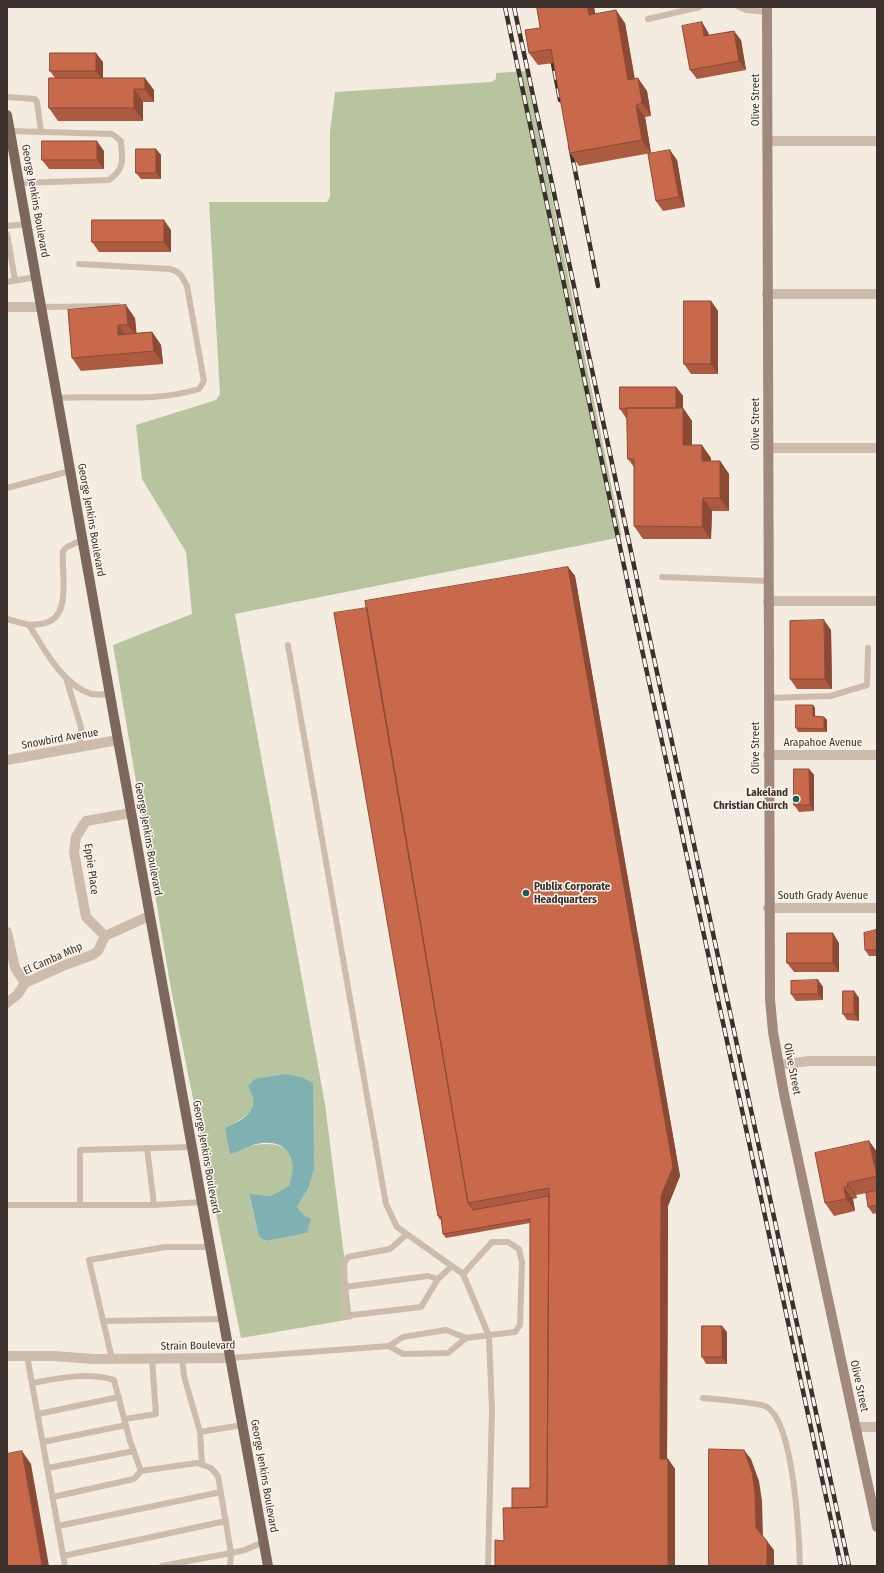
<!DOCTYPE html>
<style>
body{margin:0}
#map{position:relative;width:884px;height:1573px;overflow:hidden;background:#f4ebe1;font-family:"Fira Sans Condensed",sans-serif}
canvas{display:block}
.frame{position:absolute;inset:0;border:8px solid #3b302b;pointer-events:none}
</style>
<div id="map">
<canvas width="884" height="1573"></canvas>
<div class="frame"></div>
</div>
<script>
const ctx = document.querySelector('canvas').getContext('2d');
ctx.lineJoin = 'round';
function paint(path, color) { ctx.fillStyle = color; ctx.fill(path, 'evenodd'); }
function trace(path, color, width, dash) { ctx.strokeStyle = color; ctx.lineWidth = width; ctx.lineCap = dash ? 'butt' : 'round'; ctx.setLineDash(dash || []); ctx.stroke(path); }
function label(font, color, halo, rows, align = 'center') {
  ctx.font = font + ' "Fira Sans Condensed",sans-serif'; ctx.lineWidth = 3; ctx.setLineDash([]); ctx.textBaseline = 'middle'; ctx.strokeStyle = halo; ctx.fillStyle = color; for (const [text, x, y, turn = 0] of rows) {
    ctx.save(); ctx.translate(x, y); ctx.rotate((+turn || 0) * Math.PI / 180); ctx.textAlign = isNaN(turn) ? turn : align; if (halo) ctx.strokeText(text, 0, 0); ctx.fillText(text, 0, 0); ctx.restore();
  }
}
paint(new Path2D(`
 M526,71l96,466 -387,77 90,490 27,215 -111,19 -70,-349 -58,-344 79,-31 -6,-62 -44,-73 -6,-54 80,-25 4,-6 -11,-192h118l3,-5v-65l5,-40 156,-10 5,-3v-6zM248,1086l66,83 -5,18 -12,20 4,7 6,19 -40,8 -8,-4 -10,-42 21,1 19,-10c14,-36 -8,-47 -40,-40l-24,-17 27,-17c2,-10 1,-17 -4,-26z`), '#b8c4a0');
paint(new Path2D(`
 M285,1074l16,3 12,6 1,86 -5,18 -12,20 5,7 9,5 -4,14 -40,8 -8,-4 -10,-43 21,2 19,-10c9,-23 2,-46 -27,-43 -12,1 -21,8 -32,11l-5,-26c20,-10 37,-16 23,-42l7,-7z`), '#7fb0b2');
trace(new Path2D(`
 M739,7l7,3 21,2
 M648,19l52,-12
 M7,97l28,2 2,3 4,30
 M10,131l102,3 9,7c1,18 5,27 -12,39l-90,3
 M7,226l20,-2
 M7,234l8,46
 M7,282l29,-5
 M42,307l76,-1
 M57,398c47,-3 96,5 142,-9l5,-8 -17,-95c-5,-9 -7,-15 -17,-17l-91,-5
 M7,488l63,-17
 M662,577l106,4
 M7,619l22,6c15,24 33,59 62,69 6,1 13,0 19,0
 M29,625c7,-1 15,0 21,-4 21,-10 11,-51 13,-70l4,-4 15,-7
 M288,645l98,559 11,23 66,47 26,62 3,74 -4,156
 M66,678l15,49 -1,20
 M768,698l62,-2 37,-11 1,-37
 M147,1148l7,57
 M7,1205h147l48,-3
 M80,1205v-55l112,-3
 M438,1279l-10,-3 -83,11 -1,29 77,-9 17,-28 14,-13
 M345,1287l-1,-24 4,-6 42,-8 17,-15
 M103,1321l120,-2
 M389,1346l14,8 45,-1 18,-15
 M27,1356l38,210
 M182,1358l2,18 16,56
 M230,1358l159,-12 14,-9 43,-7 20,8 49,-6 5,-7 2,-63 -3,-13 -11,-7h-16l-29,32
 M112,1359l-23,-99 76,-13h45
 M32,1383c28,-5 54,-11 82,-3l16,61 11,30 56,-8 14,5 7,8 13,77 -69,13
 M703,1398c11,1 59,5 64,9 27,17 32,127 33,159
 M38,1414l81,-17
 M125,1419l31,-5 -4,-55
 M43,1442l83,-17
 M202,1464l-2,-32 42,-7
 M48,1468l86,-17
 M53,1497l81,-18 7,-8
 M58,1526l163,-34
 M63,1556l163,-35
 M230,1566l1,-13 14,-3 18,-8`), '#cdbbac', 6);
trace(new Path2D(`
 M768,141h109
 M767,294h110
 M7,307h35
 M768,448h109
 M768,601h109
 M768,755h109
 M7,760l111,-20
 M768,908h109
 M7,932l8,36 10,15
 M105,936l-19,-19 -12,-65 2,-15 10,-16 45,-8
 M7,1003l11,-9 7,-11 40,-18 27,-10 6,-4 7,-15 44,-20
 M779,1065l30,-4h68
 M7,1356h47l39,3 137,-1
 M855,1427h22`), '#cdbbac', 10);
trace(new Path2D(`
 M767,7l3,992 3,33 11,62 93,433`), '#a18a7d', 10);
trace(new Path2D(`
 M7,115l111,625 150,826`), '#7d675c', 10);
const rail = new Path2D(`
 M505,7l131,615 205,944
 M514,7l335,1559
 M551,53l9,47
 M570,145l28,141`);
trace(rail, '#3b302b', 4.5);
trace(rail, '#fbf5ee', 3, [9]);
paint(new Path2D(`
 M537,7h57l1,7 30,9 10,56 12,12 4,25 -6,1 6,36 -72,13 -9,-13 -16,-90 -16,2 -9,-12 11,-25z
 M708,32l1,3 32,5 5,30 -49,9 -7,-9z
 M103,62v16l51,12v12h-11v19h-85l-9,-13 6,-30 -5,-7z
 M156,149l5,6v24h-20l-5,-6z
 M104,151v18h-55l-7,-9z
 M677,160l8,47 -22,4 -7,-10z
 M171,230v22h-72l-7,-10z
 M711,301l7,10v63h-27l-7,-10z
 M68,310l67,8 1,15 16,-1 9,13 2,19 -82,7 -9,-13z
 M676,387l7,9v12l9,13v24l19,13v3h9l9,13v37h-17l-1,28h-68l-9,-13v-59l-6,-8 -1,-41h-1l-6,-9z
 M568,567l7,9 105,600 -12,30 -1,253h1l7,10v97h-180l9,-25 8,-33 18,-20v-265l-84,15 -3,-4 -2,-15 -1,1 -2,-4 -71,-608z
 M831,630l1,59h-35l-7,-10z
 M813,705l2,3v8l9,1 3,3v12h-29l-2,-4z
 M809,769l5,6v36l-15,1 -5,-7z
 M876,930l1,2v24h-8l-4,-6z
 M839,943v29h-45l-7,-9z
 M818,980l5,7v13l-27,1 -5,-7z
 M854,991l5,7v23l-12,-1 -4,-6z
 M869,1141l8,11v39l-21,4 1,3 -4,1 2,12 -21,5 -9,-13z
 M877,1191v22l-4,1 -5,-7z
 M727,1332v32h-21l-4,-7z`), '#ac5a40');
paint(new Path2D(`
 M587,7h7l4,20 -9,-12z
 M616,10l9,13 12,70 -9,-13z
 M702,22l6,10 3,14 -7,-10z
 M734,31l7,9 5,30 -7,-9z
 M96,53l7,9v18l-7,-9z
 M145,78l9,12v12l-9,-13z
 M638,78l9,13 4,25 -9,-13z
 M134,89l9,13v19l-9,-13z
 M636,105l9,12 6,36 -9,-13z
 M97,141l7,10v18l-7,-9z
 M156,149l5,6v24l-5,-6z
 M670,150l7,10 8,47 -6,-10z
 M164,220l7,10v22l-7,-10z
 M711,301l7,10v63l-7,-10z
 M126,305l9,13 2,19 -9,-12z
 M118,325l9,13 -9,-3z
 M152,332l9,13 2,19 -9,-13z
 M676,387l7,9v22l-7,-9z
 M683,408l9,13v37l-9,-13z
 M702,445l9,13v16l-9,-13z
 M720,461l9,13v37l-9,-13z
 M703,498l9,13 -1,28 -9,-12z
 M568,567l7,9 105,600 -12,30 -1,263 -7,-10z
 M824,620l7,10 1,59 -7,-10z
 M813,705l2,3v12l-2,-4z
 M824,717l3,3v12l-3,-3z
 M809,769l5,6v36l-4,-6z
 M833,933l6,10v29l-6,-9z
 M818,980l5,7v13l-5,-6z
 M854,991l5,7v23l-5,-7z
 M869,1141l8,11v24z
 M847,1183l9,12 1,3 -9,-12z
 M844,1187l9,12 2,12 -9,-12z
 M722,1326l5,6v32l-5,-7z
 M744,1450l7,9 8,22 3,20 1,37 -7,-10z
 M22,1451l9,13 18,102h-7z
 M668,1459l7,10v97h-7z
 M767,1541l7,9v16h-7z`), '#8c4a34');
const building = new Path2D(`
 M537,7h50l2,8 27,-5 12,70 10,-2 4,25 -6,2 6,35 -72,13 -19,-104 -22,4 -4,-23 15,-2z
 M702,22l2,14 30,-5 5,30 -49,9 -8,-44z
 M50,53h46v18h-46z
 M49,78h96v11h-11v19h-85z
 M42,141h55v19h-55z
 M136,149h20v24h-20z
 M670,150l9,47 -23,4 -8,-47z
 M92,220h72v22h-72z
 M684,301h27v63h-27z
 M126,305l2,20h-10v10l34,-3 2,19 -82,7 -4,-48z
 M620,387h56v21h-49v1h-7z
 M627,408h56v37h19v16h18v37h-17l-1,29 -68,-1v-67h-6z
 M568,567l105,600 -12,29 -1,263h8v107h-173v-26l9,1 -1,-33 44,-1 2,-319 -81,15 -103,-602z
 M367,608l101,595 5,7 76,-14 -2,311 -35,1v-20h18v-269l-87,15 -2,-18h-3l-104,-603z
 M824,620l1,59h-35v-58z
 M796,705h17v11l11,1v12l-28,-1z
 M794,769h15l1,36h-16z
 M876,930v3h1v17h-12l-1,-17z
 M787,933h46v30h-46z
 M818,980v14h-27v-13z
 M843,991h11v23h-11z
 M869,1141l8,35 -30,7 1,3 -4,1 2,12 -21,4 -10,-50z
 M877,1191v14l-9,2 -2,-14z
 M702,1326h20v31h-20z
 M709,1449l35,1 8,22 3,20 1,36 11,13v25h-58z
 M22,1451l20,115h-35v-112z`);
paint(building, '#c8694b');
trace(building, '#8c4a34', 1);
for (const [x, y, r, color] of [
 [796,799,4,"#1f5a5e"],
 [526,893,4,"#1f5a5e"]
]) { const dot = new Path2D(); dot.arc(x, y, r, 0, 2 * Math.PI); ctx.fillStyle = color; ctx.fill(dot); trace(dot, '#fbf5ee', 1.5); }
label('11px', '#3b302b', '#fbf5ee', [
 ["Olive Street",756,100,-90],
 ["George Jenkins Boulevard",35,201,80],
 ["Olive Street",756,424,-90],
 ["George Jenkins Boulevard",91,520,80],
 ["Snowbird Avenue",60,739,-10],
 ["Arapahoe Avenue",823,743],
 ["Olive Street",756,748,-90],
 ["George Jenkins Boulevard",148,839,80],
 ["Eppie Place",91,869,82],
 ["South Grady Avenue",823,896],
 ["El Camba Mhp",53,959,-24],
 ["Olive Street",792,1069,79],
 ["George Jenkins Boulevard",206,1157,80],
 ["Strain Boulevard",198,1346,-1],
 ["Olive Street",859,1386,78],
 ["George Jenkins Boulevard",264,1476,80]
]);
label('bold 11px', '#3b302b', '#fbf5ee', [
 ["Lakeland",788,793],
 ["Christian Church",788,806],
 ["Publix Corporate",534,887,"left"],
 ["Headquarters",534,900,"left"]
], 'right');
</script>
